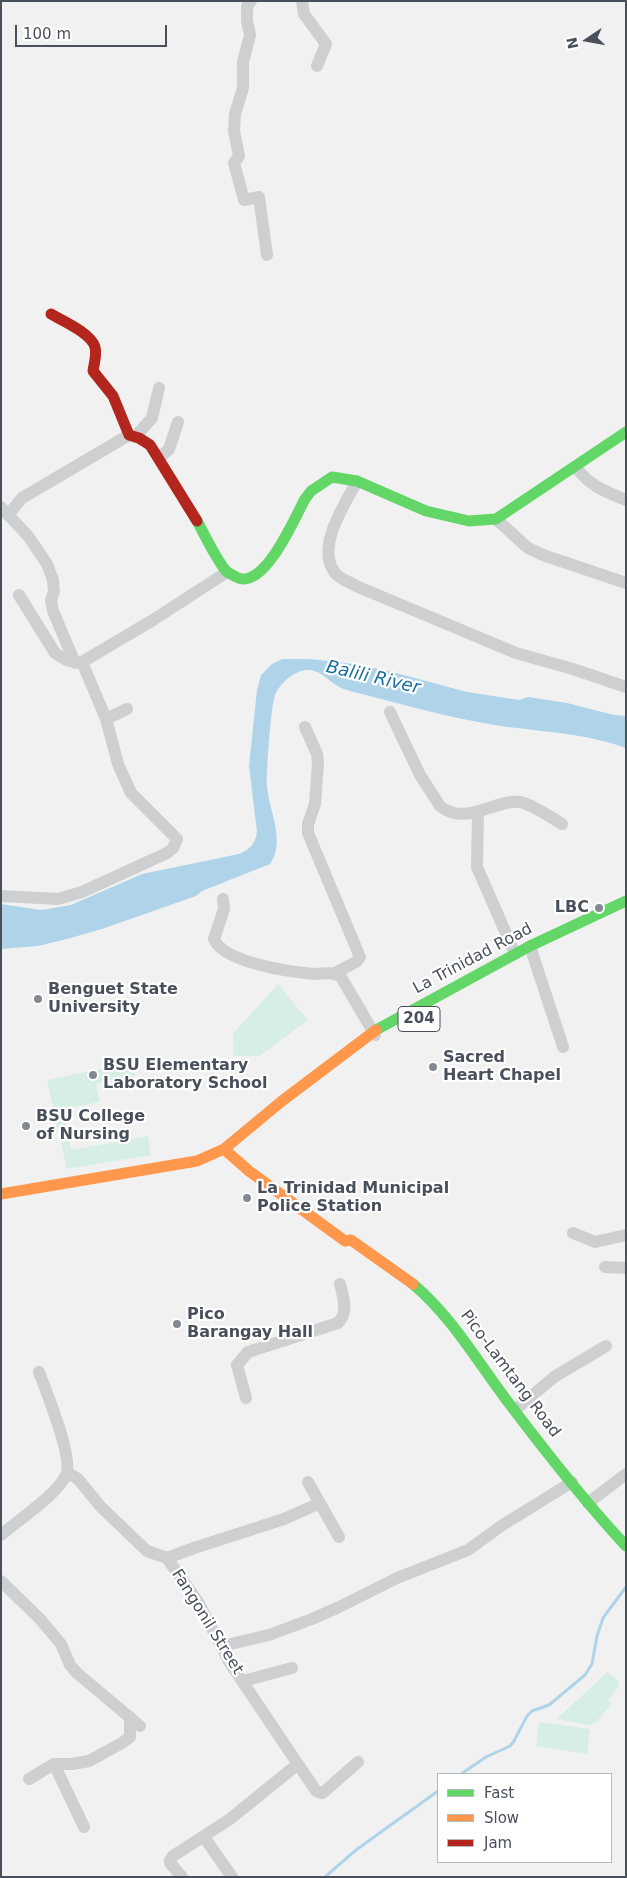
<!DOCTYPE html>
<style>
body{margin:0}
#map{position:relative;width:627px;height:1878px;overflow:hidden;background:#f1f1f1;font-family:"DejaVu Sans",sans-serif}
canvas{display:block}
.frame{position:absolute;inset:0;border:2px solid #49505c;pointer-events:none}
.legend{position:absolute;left:437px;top:1773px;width:175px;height:90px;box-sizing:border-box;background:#fff;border:1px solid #b6b9be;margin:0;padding:6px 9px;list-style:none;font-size:15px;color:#49505c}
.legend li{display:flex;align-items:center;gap:10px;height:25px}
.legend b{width:25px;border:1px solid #b6b9be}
.north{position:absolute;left:562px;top:15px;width:50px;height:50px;-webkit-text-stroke:4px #fff;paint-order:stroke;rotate:258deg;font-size:14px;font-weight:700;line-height:20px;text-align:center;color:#49505c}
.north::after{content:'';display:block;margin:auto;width:18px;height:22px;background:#49505c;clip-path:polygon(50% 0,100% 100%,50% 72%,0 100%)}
.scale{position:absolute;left:15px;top:25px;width:152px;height:22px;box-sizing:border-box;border:2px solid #49505c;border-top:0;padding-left:6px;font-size:15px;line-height:18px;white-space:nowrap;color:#49505c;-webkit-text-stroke:4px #fff;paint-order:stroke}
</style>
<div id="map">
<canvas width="627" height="1878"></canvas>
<div class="frame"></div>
<ul class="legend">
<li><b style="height:6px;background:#63d668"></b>Fast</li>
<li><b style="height:6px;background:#ff974d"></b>Slow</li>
<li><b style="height:6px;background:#b3261e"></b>Jam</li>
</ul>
<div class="north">N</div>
<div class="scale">100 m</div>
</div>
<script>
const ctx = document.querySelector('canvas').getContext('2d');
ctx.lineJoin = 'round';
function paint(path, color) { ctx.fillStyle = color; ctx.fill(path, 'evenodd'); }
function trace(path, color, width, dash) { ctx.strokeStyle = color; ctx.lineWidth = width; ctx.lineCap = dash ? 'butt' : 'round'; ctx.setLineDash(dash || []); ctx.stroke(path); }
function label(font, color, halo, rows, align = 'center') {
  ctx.font = font + ' "DejaVu Sans",sans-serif'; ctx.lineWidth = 4.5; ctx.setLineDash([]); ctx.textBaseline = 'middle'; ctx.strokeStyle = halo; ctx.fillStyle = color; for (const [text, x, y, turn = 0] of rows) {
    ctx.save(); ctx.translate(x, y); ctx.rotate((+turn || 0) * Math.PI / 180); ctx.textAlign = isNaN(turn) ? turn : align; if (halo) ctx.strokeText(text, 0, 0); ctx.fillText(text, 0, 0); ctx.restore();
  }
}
paint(new Path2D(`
 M278,984l30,36 -48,36h-27v-22z
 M116,1066l19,7v3l-39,7 4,19 -36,7 7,41 77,-14 3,19 -84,14 -20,-89z
 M607,1672l12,9 -2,8 -9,11 4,4 -16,18 -7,3 -32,-6z
 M539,1722l51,7 -3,25 -51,-8z`), '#d7eee4');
paint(new Path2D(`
 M282,659h28l36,4 39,7 82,22 52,8 9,-3 39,6 47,12 12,1v32c-46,-17 -95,-16 -143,-25 -44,-8 -89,-21 -133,-32 -5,-2 -10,-3 -14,-6 -8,-5 -16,-14 -26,-15 -15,-1 -29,12 -35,25 -4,10 -9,79 -8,91 2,25 19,55 3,78l-68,27 -6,5 -94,33 -35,10 -29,7 -37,3v-45l40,6 30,-5 71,-31 97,-20c11,-5 16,-9 18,-22l-8,-66 8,-76 4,-15 11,-11z`), '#afd4e9');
trace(new Path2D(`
 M461,1774l25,-17 24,-11 4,-5 13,-25 5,-5 17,-6 36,-30 7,-11 5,-28 6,-18 23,-31
 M325,1877l31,-27 82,-59`), '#afd4e9', 3);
trace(new Path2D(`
 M251,1l-4,5v15l3,14 -7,27v26l-8,26 -1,17 5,25 -5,7 10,37 15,-3 8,58
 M302,1l2,13 22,30 -9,22
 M135,437l17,-19 7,-30
 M159,458l10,-9 9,-27
 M576,467c12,18 30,25 50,33
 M357,481c-12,23 -43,68 -21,93 4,5 14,8 20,12l160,67 57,16 53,18
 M1,507l27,29 19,28 6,16 1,12 -3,8 2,11 22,52
 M8,515l14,-17 107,-63
 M496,519l32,29 15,7 83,28
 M19,595l36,58c8,6 17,11 27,9l71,-42 74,-48
 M390,712l30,63 20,31c25,21 55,-7 80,-4 11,2 31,15 42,22
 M106,719l21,-10
 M305,727l12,27 1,9 -3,41 -7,20v9l52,124 -4,5 -21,11
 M478,812l-1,55 38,87
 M1,896l57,3 24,-7 85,-39 6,-5 4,-9 -46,-46 -13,-29 -12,-45 -24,-57
 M223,899l1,10 -10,30c10,24 77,33 101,35 10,0 17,-3 26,3l34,58
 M530,946l33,101
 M573,1233l22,9 31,-7
 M605,1267l21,1
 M246,1398l-9,-33 11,-13 90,-29c11,-11 5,-26 2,-39
 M515,1410l39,-33 52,-31
 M68,1473l10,6 23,28 46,44 20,7 31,44 32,61 86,128 6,2 3,-2 33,-29
 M308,1482l31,55
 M588,1503l38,-29
 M1,1535c18,-16 55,-39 65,-60 8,-16 -20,-84 -27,-103
 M167,1558l27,-10 90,-29 36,-16
 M1,1581l39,38 21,25 9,21 7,8 63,53
 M222,1646l47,-11 43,-16 25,-11 60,-30 71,-28 33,-24 71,-44
 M243,1681l49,-13
 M54,1764l30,63
 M29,1779l25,-15h18l17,-3 33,-18 8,-6v-20
 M204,1837l28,40
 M182,1877l-12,-14v-3l3,-4 57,-37 68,-55`), '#cdcfd1', 12);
trace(new Path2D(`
 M197,521c9,16 17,35 29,50 2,2 7,4 10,6 28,15 59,-60 69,-78l6,-8 21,-14 25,4 69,30 43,10 27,-2 130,-87
 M376,1030l154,-84 96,-45
 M413,1284c39,33 64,77 95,118 37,49 76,99 118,144`), '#63d668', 11);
trace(new Path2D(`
 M224,1149l25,22 96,70 6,-1 62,44
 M1,1194l196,-33 27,-12 58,-48 94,-71`), '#ff974d', 11);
trace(new Path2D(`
 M51,314c12,7 40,19 44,33 2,8 -1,17 -2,24l20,25 16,39 10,3 11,7 47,76`), '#b3261e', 11);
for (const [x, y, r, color] of [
 [599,908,5,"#848890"],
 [38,999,5,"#848890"],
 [433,1067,5,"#848890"],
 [93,1075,5,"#848890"],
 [26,1126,5,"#848890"],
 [247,1198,5,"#848890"],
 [177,1324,5,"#848890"]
]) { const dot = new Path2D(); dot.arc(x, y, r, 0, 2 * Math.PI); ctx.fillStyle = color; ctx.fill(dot); trace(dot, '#fff', 2); }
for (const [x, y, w] of [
 [419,1019,42]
]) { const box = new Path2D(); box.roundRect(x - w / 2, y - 12.5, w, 25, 4); ctx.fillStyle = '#fff'; ctx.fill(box); trace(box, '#49505c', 1); }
label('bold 15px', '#49505c', null, [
 ["204",419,1019]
]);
label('bold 16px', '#49505c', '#fff', [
 ["LBC",589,908,"right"],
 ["Benguet State",48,990],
 ["University",48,1008],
 ["Sacred",443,1058],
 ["Heart Chapel",443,1076],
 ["BSU Elementary",103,1066],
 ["Laboratory School",103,1084],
 ["BSU College",36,1117],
 ["of Nursing",36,1135],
 ["La Trinidad Municipal",257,1189],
 ["Police Station",257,1207],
 ["Pico",187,1315],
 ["Barangay Hall",187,1333]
], 'left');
label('16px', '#49505c', '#fff', [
 ["La Trinidad Road",473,959,-28],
 ["Pico-Lamtang Road",510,1374,53],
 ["Fangonil Street",207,1622,58]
]);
label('italic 18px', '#186fa0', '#fff', [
 ["Balili River",373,678,13]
]);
</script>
